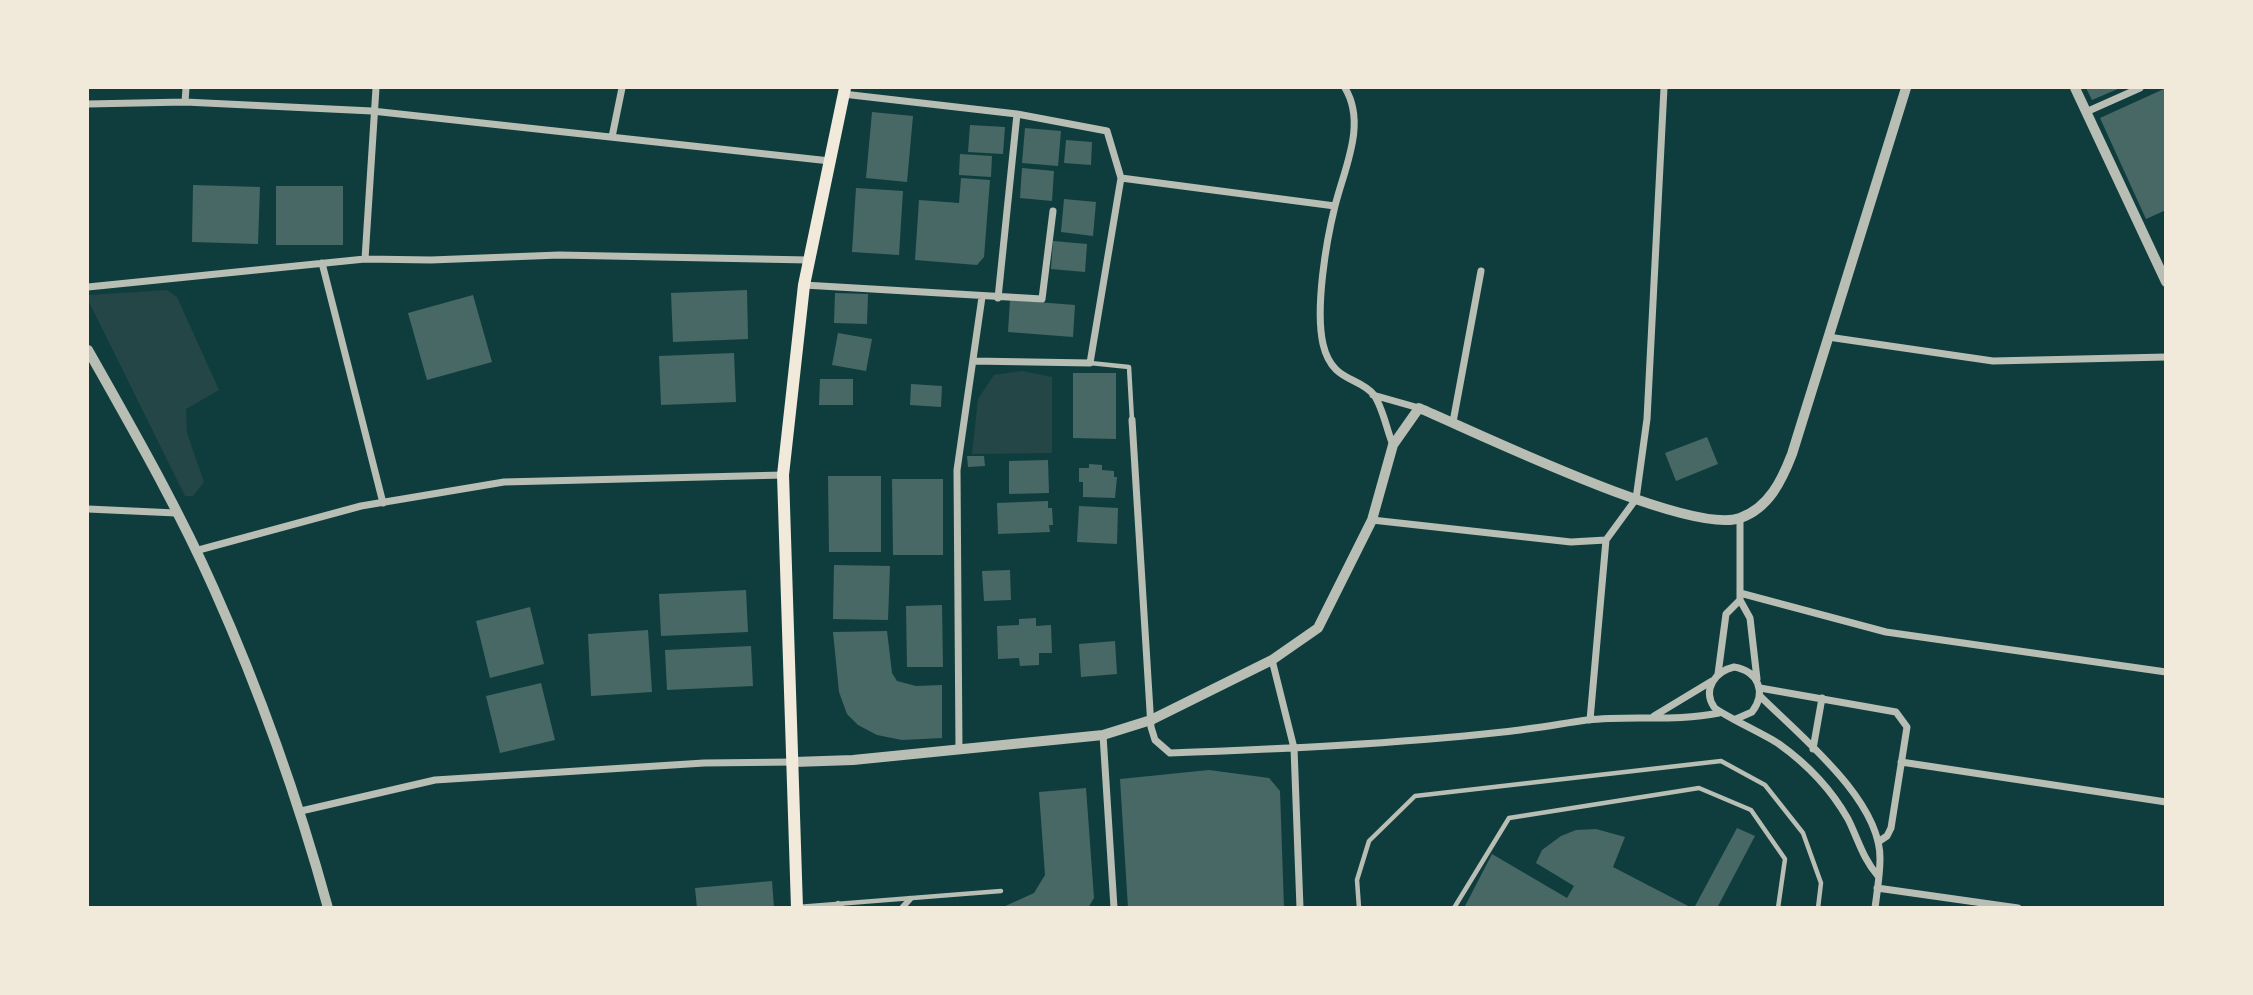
<!DOCTYPE html>
<style>
body{margin:0}
#map{position:relative;width:2253px;height:995px;overflow:hidden;background:#0f3d3e;font-family:"Source Serif 4",serif}
canvas{display:block}
.frame{position:absolute;inset:0;border:89px solid #f1e9da;pointer-events:none}
</style>
<div id="map">
<canvas width="2253" height="995"></canvas>
<div class="frame"></div>
</div>
<script>
const ctx = document.querySelector('canvas').getContext('2d');
ctx.lineJoin = 'round';
function paint(path, color) { ctx.fillStyle = color; ctx.fill(path, 'evenodd'); }
function trace(path, color, width, dash) { ctx.strokeStyle = color; ctx.lineWidth = width; ctx.lineCap = dash ? 'butt' : 'round'; ctx.setLineDash(dash || []); ctx.stroke(path); }
paint(new Path2D(`
 M167,290l10,7 42,93 -33,19 1,24 17,49 -11,14h-8l-97,-196v-5z
 M1022,371l30,6v76l-80,1 6,-55 16,-24z`), '#244646');
paint(new Path2D(`
 M2086,88h34l-28,12z
 M2166,88v122l-20,9 -46,-101z
 M872,112l41,4 -6,66 -41,-4z
 M970,125l35,2 -2,27 -35,-2z
 M1025,128l36,3 -3,35 -36,-3z
 M1066,140l26,2 -1,23 -27,-2z
 M960,154l32,2 -1,21 -32,-2z
 M1022,168l32,3 -2,30 -32,-3z
 M961,178l29,2 -6,77 -7,8 -62,-5 4,-60 40,3z
 M193,185l67,2 -2,57 -66,-2z
 M276,186h67v59h-67z
 M856,188l47,3 -4,64 -47,-3z
 M1064,199l32,3 -3,34 -32,-4z
 M1053,241l34,3 -2,28 -34,-3z
 M747,290l1,49 -75,3 -2,-49z
 M835,293l33,1 -1,30 -33,-1z
 M473,295l19,67 -65,18 -19,-67z
 M1010,300l65,5 -2,32 -65,-5z
 M838,333l34,6 -6,32 -34,-6z
 M734,353l2,49 -75,3 -2,-49z
 M1073,373h43v66l-43,-1z
 M820,379h33v26h-34z
 M911,384l31,2 -1,21 -31,-2z
 M1707,437l11,27 -42,17 -11,-28z
 M967,456h17l1,10 -17,1z
 M1048,460l1,33 -40,1v-33z
 M1089,464l13,1v5l12,1v6h3l-2,21 -32,-1v-15h-4v-14h10z
 M828,476h53v76h-52z
 M892,479h51v76h-50z
 M1048,501v7h4l1,17h-4l1,7 -52,2 -1,-31z
 M1079,506l39,2 -1,36 -40,-2z
 M834,565l56,1 -2,54 -55,-1z
 M1010,570l1,30 -27,1 -2,-30z
 M746,590l2,42 -87,4 -2,-42z
 M942,605l1,62h-36l-1,-61z
 M530,607l14,57 -54,14 -14,-57z
 M1036,618v8l15,-1 1,28h-13v12l-19,1 -1,-8 -21,1 -1,-33 22,-1v-6z
 M648,630l4,62 -61,4 -3,-62z
 M887,631l5,42 5,8 19,5 26,-1v53l-40,2 -25,-5 -19,-10 -11,-11 -8,-22 -6,-60z
 M1115,641l2,33 -36,3 -2,-33z
 M751,646l2,40 -86,4 -2,-40z
 M541,683l14,57 -55,13 -14,-57z
 M1209,770l60,8 11,13 4,117h-156l-8,-129z
 M1086,788l8,110 -6,10h-87l33,-15 11,-18 -6,-83z
 M1737,828l18,8 -38,72h-23z
 M1596,829l29,8 -12,30 79,41h-228l28,-54 75,44 7,-12 -38,-23 6,-13 19,-14 15,-6z
 M772,881l2,27h-77l-2,-20z`), '#486865');
trace(new Path2D(`
 M1090,363l39,4 3,53
 M798,907l203,-16
 M1359,908l-2,-28 12,-39 46,-45 306,-35 44,24 38,48 18,50 -3,25
 M1454,908l55,-90 190,-30 52,22 34,49 -7,49`), '#b8beb3', 4.5);
trace(new Path2D(`
 M838,904l4,4
 M902,908l8,-9`), '#b8beb3', 6);
trace(new Path2D(`
 M1345,88c22,36 -1,81 -10,118 -9,36 -20,102 -12,138 9,39 36,32 51,51 9,13 13,36 19,50
 M843,94l174,20 90,17 14,47 214,28
 M185,102l1,-14
 M88,104l97,-2 187,9 458,50
 M2086,112l54,-24
 M612,137l10,-49
 M365,259l11,-171
 M322,263l61,240
 M804,285l238,14 11,-88
 M88,287l277,-28 66,1 128,-5 249,5
 M998,298l19,-184
 M1828,337l165,24 173,-4
 M973,361l117,2 31,-185
 M1373,395l46,13
 M1132,420l19,307 4,13 15,13c111,-4 223,-9 333,-21 29,-3 56,-8 84,-12 45,-5 88,2 132,-7
 M1453,422l28,-151
 M88,509l88,4
 M1740,518v82l10,18 7,61
 M1372,520l199,22 35,-2
 M195,551l166,-45 143,-24 279,-7
 M1740,593l146,39 280,40
 M1272,660l22,88 6,160
 M1718,674l8,-60 14,-14
 M1760,688l136,24 11,15 -16,101 -4,8 -9,6
 M1760,696c39,39 121,104 120,163 0,16 -3,33 -5,49
 M1654,716l58,-35
 M1736,719l16,-7c15,-20 6,-41 -18,-45 -18,4 -32,22 -20,40 4,6 52,28 65,37 28,20 52,45 69,75 10,20 15,40 30,57
 M1590,720l16,-180 30,-41 11,-80 17,-331
 M1103,735l11,173
 M1813,749l9,-51
 M959,750l-2,-280 25,-173
 M1901,762l265,40
 M301,811l134,-31 269,-17 90,-1
 M1877,888l141,20`), '#b8beb3', 7);
trace(new Path2D(`
 M2075,88l91,194
 M88,350c44,78 89,156 126,239 46,103 84,210 114,319
 M794,762l59,-2 250,-25 48,-15 121,-60 46,-32 54,-108 21,-75 26,-37c57,24 270,128 321,110 29,-10 42,-38 52,-64l114,-366`), '#b8beb3', 10);
trace(new Path2D(`
 M797,908l-14,-433 21,-190 41,-197`), '#f1e9da', 12);
</script>
